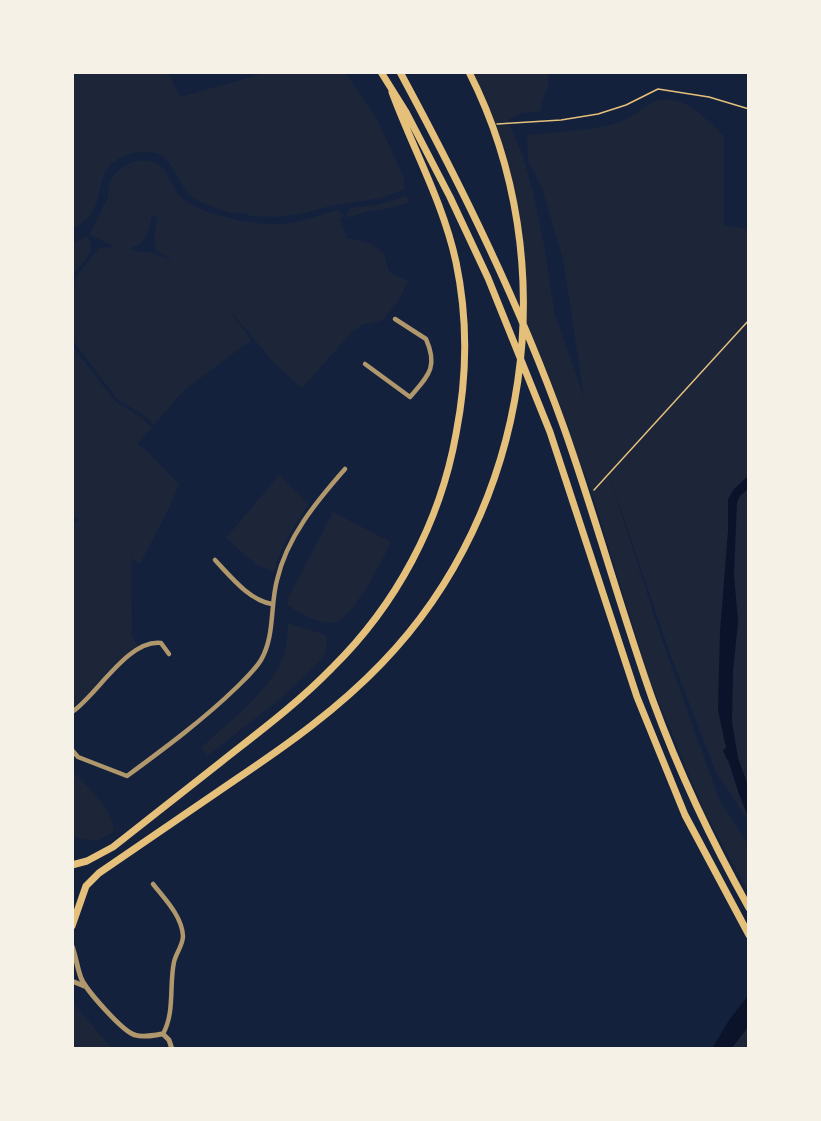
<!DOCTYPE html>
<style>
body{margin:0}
#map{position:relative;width:821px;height:1121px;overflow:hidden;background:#14213d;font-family:"IBM Plex Sans",sans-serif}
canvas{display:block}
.frame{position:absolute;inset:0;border:74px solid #f6f1e7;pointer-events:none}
</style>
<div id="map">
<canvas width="821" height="1121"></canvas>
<div class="frame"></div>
</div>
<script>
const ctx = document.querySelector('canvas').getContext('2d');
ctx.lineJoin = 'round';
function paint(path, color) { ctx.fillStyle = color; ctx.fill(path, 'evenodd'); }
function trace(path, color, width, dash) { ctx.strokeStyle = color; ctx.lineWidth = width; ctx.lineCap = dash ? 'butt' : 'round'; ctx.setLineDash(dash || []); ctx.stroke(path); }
paint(new Path2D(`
 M72,72h96l12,25 89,-25h76l32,47 27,59 1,11 -24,9 -50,8 -36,9 -20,2 -26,-1 -3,-3c-3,-1 -6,0 -9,0 -10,0 -34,-9 -43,-15 -22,-16 -17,-48 -51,-46 -4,1 -9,0 -13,2 -32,11 -25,25 -34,50 -4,12 -13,19 -24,26z
 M471,72l77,1c4,15 -8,24 -7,38l-19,2 -14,7 15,37 11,39 10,49 11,70 29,82 -21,-138 -21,-71 -14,-27 -1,-26c30,-3 62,-4 91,-12 13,-4 24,-16 36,-21 28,-11 52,17 70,34v89l25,4v593l-34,-52 -46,-119 -62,-182 54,168 58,162 30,47v47l-44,-80 -56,-135 -57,-185 -76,-197v-3l11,25 -2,-8 -16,-134 -15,-53z
 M144,160c27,3 22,21 37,37 18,18 77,29 102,27 15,-1 39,-10 55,-14l6,6 -4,3 7,19 22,5 15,10 5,19 19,9 -8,17 -17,22 -21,5 -11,8 -49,55 -27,-24 -49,-58 25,34 -68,51 -29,34 -10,-10 -26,-15 -45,-59 -1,-32 3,-31 24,-30 15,-1 -24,-13 18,-37 1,-13 3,-7 8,-8 12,-7zM152,216l6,1 -4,20 1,12 18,12 -23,-9 -16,-1 -3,-3c16,-5 18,-17 21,-32z
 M406,196l4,6c-20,8 -42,7 -62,16l-1,-5 3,-5 28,-3z
 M87,236c12,20 -6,24 -15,41v-34z
 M72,346l43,55 24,15 13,11 -15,17 8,5 34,35 -8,20 -31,60 -9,-6 1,78 5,9 -25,21 -27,31 -13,10v-186l4,1 3,-3 -7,-2z
 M279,475l30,29c-15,22 -28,42 -35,68l-17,-7 -31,-27z
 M333,512l58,30c-8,17 -38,77 -56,80 -14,3 -38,-9 -48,-18l2,-8z
 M288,623l38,12 1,12 -3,10 -45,43 -72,56 -6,-8c27,-26 70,-57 83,-93 3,-10 4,-21 4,-32z
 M72,770c16,18 40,37 42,62l-18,9 -24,-4z
 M72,1002l3,3 37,44h-40z
 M749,1012v37h-20z`), '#1d2539');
paint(new Path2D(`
 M749,475v13l-9,8 -3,6 -3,72 4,48 -5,50 -1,50 6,36 11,30v31l-10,-25 -11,-34 -2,-2 -3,-8 3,-2 -8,-38 2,-78 8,-101v-32l6,-10z
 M749,994v32l-18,23h-19l15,-26z`), '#0b132b');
trace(new Path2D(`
 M497,124l64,-4 37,-6 28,-9 32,-16 51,8 40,12
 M594,490l155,-170
 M749,1042v3`), '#e5c07b', 1.5);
trace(new Path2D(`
 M365,364l45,33c17,-20 29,-29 16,-58l-31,-20
 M215,560c16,17 34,40 57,44
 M72,712c25,-17 56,-73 89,-69l8,11
 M72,750l6,7 49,19c38,-28 76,-56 110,-89 8,-8 18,-17 24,-27 14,-24 9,-54 16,-80 10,-43 39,-78 68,-111
 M153,884c11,14 29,32 30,52 0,9 -7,17 -9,26 -5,24 1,50 -11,72`), '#b1986c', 4.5);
trace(new Path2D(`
 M72,946c4,11 5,21 9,32 5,12 42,54 54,57 9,3 19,0 28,-1l6,6 3,9
 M72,981l12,5`), '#b1986c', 5);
trace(new Path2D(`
 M381,72l25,40 44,85 38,81 62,154 87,265 48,118 64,120
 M400,72c62,115 120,233 164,356 32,90 57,183 89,273 26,71 59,141 96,207
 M72,865l15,-4 26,-14c36,-28 72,-57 108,-85 38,-30 77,-59 111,-94 64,-63 108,-145 124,-234 11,-56 12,-115 0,-172 -13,-60 -43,-113 -64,-170
 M72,926l14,-40 13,-13c45,-31 91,-62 136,-93 52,-35 103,-71 147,-117 149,-154 184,-400 87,-591`), '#e5c07b', 7);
</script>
